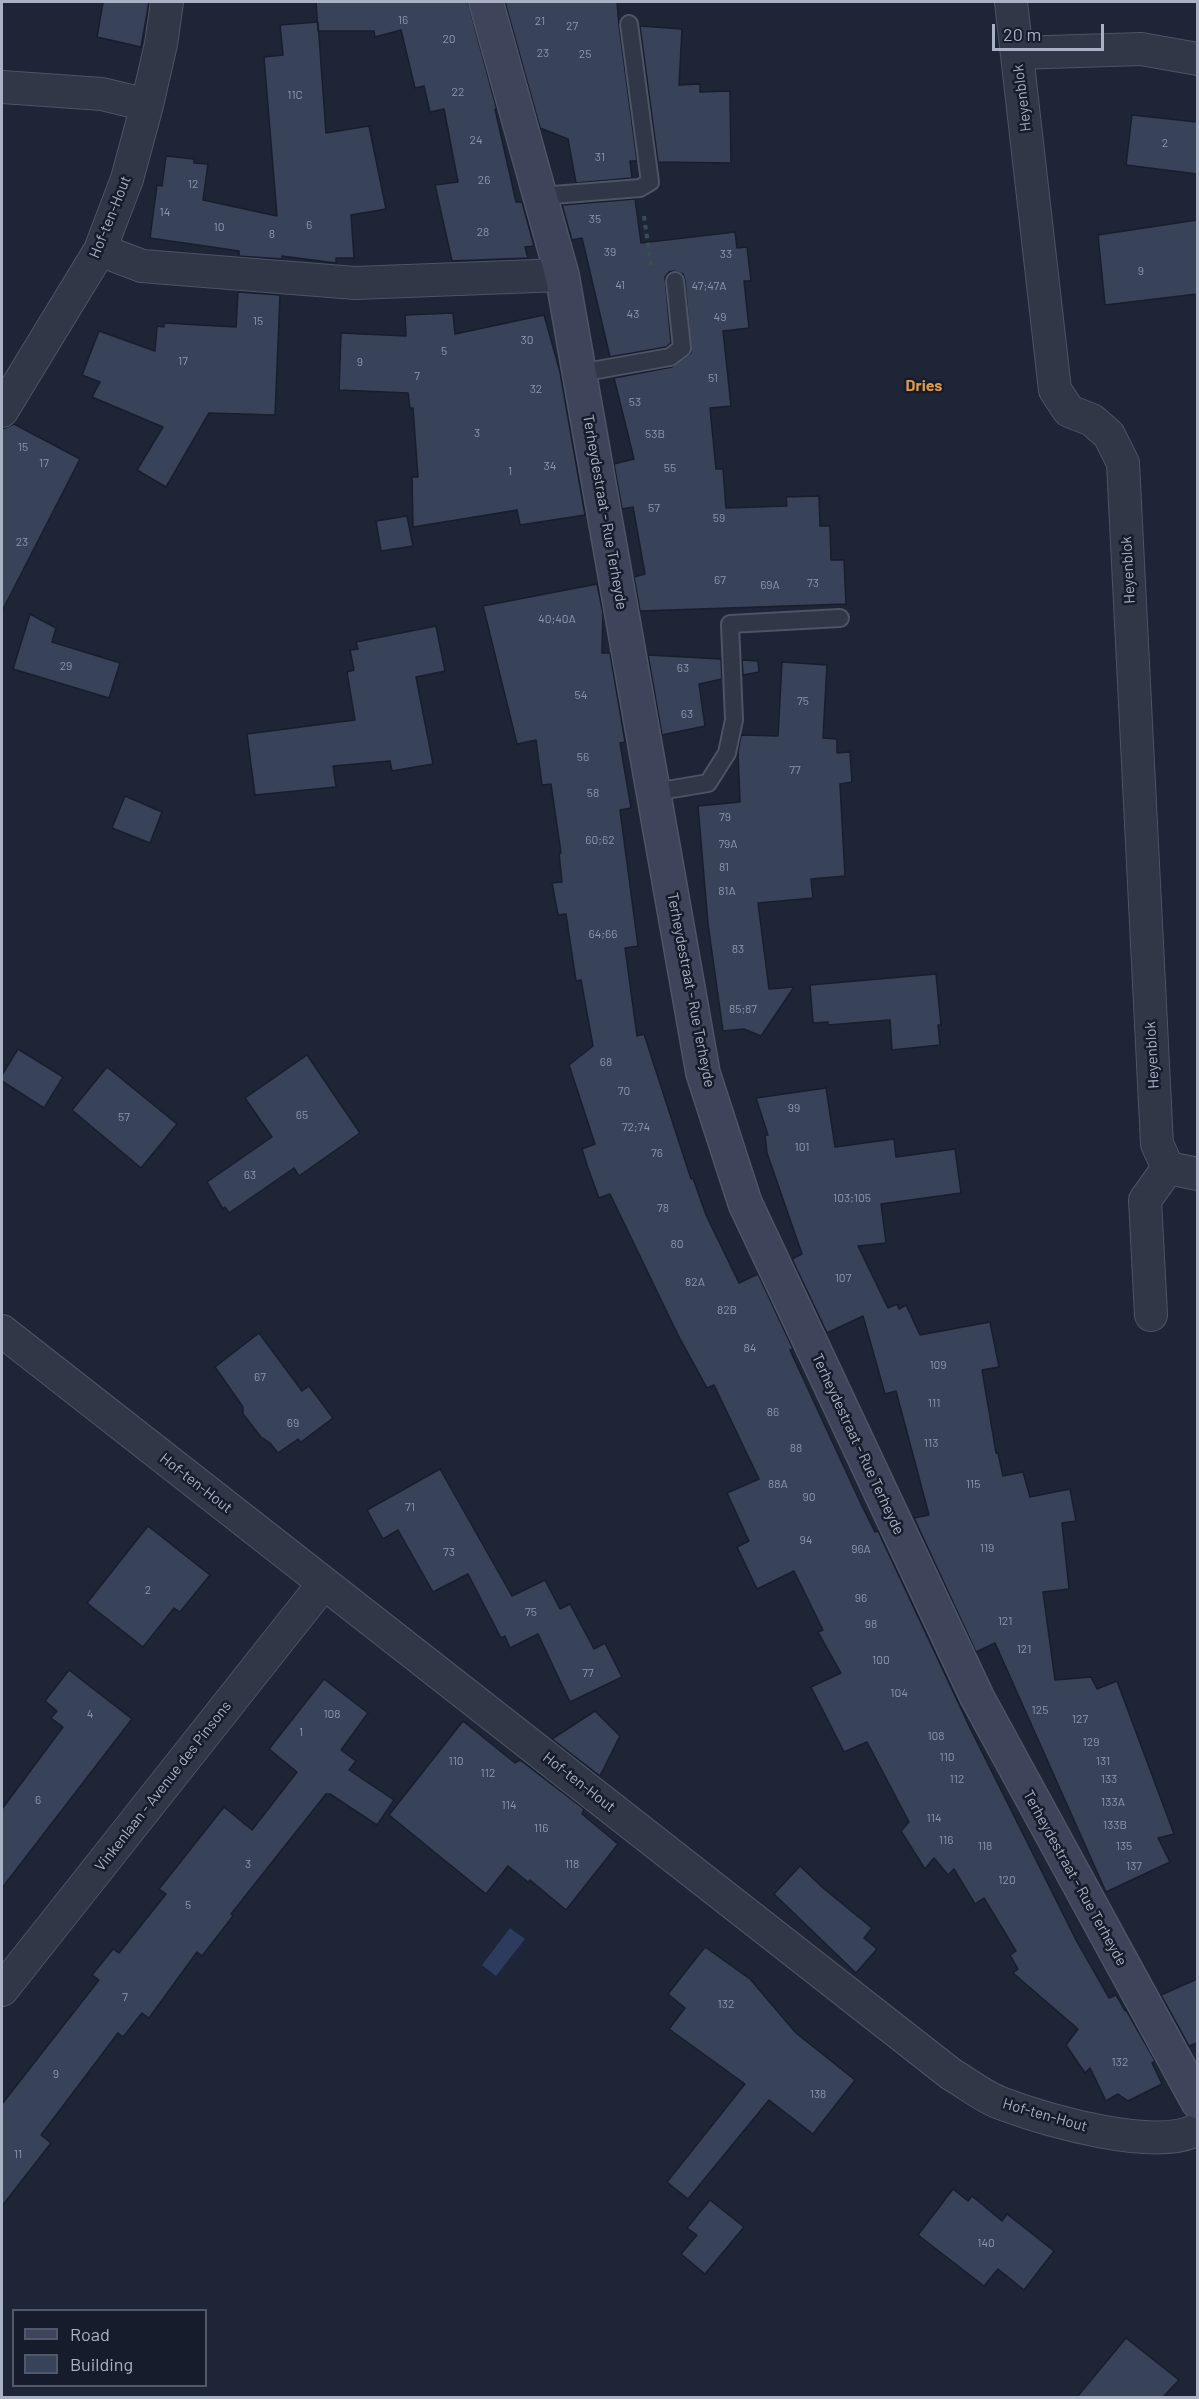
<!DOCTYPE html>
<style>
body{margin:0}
#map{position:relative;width:1199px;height:2399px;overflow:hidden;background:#1d2537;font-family:Barlow,sans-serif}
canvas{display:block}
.frame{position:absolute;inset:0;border:3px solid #a9b1c5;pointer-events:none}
.legend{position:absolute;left:12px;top:2309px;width:195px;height:78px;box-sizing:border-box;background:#161c2b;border:2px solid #515869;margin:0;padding:8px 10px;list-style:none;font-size:18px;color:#a9b1c5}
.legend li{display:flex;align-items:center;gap:12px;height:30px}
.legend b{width:30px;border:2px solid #515869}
.scale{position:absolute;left:992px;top:24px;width:112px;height:27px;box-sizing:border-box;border:3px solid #a9b1c5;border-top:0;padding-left:8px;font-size:18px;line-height:21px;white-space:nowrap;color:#a9b1c5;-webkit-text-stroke:4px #161c2b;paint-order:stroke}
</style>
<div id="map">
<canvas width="1199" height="2399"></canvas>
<div class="frame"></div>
<ul class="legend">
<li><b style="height:8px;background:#3e455b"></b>Road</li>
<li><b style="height:16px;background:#384258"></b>Building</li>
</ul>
<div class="scale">20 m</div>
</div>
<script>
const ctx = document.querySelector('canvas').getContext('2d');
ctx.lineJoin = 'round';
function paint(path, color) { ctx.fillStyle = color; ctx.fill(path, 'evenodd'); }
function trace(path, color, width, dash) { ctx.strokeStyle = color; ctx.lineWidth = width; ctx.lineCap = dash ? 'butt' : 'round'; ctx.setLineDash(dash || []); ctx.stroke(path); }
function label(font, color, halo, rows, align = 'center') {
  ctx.font = font + ' Barlow,sans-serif'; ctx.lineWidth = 5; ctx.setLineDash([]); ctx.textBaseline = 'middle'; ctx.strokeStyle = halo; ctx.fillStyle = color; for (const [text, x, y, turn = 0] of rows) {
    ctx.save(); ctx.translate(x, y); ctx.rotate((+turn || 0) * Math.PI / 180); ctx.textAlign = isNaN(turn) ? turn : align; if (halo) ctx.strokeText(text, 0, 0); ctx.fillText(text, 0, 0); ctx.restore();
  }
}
paint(new Path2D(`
 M510,1928l15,11 -29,37 -14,-11z`), '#2c3b5e');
const building = new Path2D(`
 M103,2h46l-8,45 -44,-10z
 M316,2h152l29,108 -2,-1 21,93h6l12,44 -9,1 3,11 -76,3 -17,-76 23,-3 -14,-73 -14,3 -6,-26 -9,2 -14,-58 -26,7 -1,-6h-56z
 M505,2h112l2,23 18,136h-7l2,17 -56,5 -8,-44 -28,-11z
 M318,22l8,111 43,-7 17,83 -35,6 3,43h-18v5l-54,-7v3l-43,-3v-5l-89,-13 7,-53 5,1 4,-30 28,3v4l14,1 -5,36 74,16 -13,-159 19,-2 -3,-30z
 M640,26l42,3 -3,56 21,-1v8l30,-1 1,72 -73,-1z
 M1132,115l65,7v52l-71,-9z
 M635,199l6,44 94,-11 2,16 10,-1 4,34h-7l5,47 -26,3 8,75 -21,2 6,61h7l3,39 61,-2 -1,-9 33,-1 1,30h10l1,34h13l2,44 -206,7 -6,-34 11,-3 -12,-67 -11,2 -8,-45 20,-5 -20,-81 58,-11 19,-14 -6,-73 -2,-6 -9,-3 -5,1 -4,5 6,66 -5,4 -56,10 -28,-119 -10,2 -10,-35z
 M1197,220v74l-92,11 -7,-70z
 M238,292l42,3 -5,120 -66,-2 -43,74 -29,-17 26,-43 -71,-30 8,-15 -18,-7 17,-44 56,20 2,-25 7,1v-4l72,4z
 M453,313l2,21 89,-19 16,57 25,143 -65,10 -3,-15 -104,17 -1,-50h6l-5,-69h-3l-2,-15 -69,-3 2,-57 65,3 -1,-21z
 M14,424l66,35 -78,152v-182z
 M407,516l6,30 -32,5 -5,-30z
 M597,584l6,29 -1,40h8l15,89 -5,1 11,65 -11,2 18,136 -13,2 12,88 7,-2 47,145 2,-1 13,37 33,68 19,-9 35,75 -3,1 72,156 13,26 3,-1 93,199 105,210 33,58 7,-3 9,16 1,-1 29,51 -3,2 10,21 -34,17 -10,-7 -12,7 -16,-33 -5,5 -19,-28 12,-16 -65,-56 5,-4 -8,-14 6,-4 -32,-53 -9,6 -21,-35 -6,6 -14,-17 -9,11 -24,-38 8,-9 -42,-80 -23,10 -33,-65 30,-14 -23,-41 5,-2 -29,-59 -37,18 -20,-42 12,-6 -22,-48 32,-14 -45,-94 -7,3 -29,-53 -68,-141 -11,4 -11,-30 -6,-19 13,-5 -26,-79 24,-19 -12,-66 -5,1 -10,-67 -8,1 -6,-32 10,-1 -3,-29h2l-10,-69 -9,1 -6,-45 -19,4 -34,-138z
 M30,614l26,14 -4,14 68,21 -11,35 -96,-29z
 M436,626l9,45 -29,6 17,87 -41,7 -2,-10 -57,5 3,21 -81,8 -8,-61 108,-14 -8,-48 7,-2 -4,-20 8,-1 -2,-7z
 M648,655l73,4 1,20 -23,5 6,42 -43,9z
 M742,660l16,1 1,11 -16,3z
 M782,662l45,3 -4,73 14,1v14l13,-1 2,30 -12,2 5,92 -34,3 2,19 -55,5 11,86 25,-2 -33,49 -17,-7 -21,2 -15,-107 -10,-118 42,-4 -2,-51 3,-16 37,1z
 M125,796l37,16 -12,31 -38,-15z
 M936,974l5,51h-3l2,20 -48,5 -2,-30 -62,5v-3l-15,1 -3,-38z
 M18,1049l45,28 -19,31 -42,-27v-6z
 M307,1055l53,78 -61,43 -5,-8 -65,45 -4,-6 -2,2 -16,-27 65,-45 -27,-39z
 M107,1067l70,57 -36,44 -69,-58z
 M826,1088l9,59 59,-8 2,18 59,-8 6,44 -80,11 5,39 -28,3 30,62 9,-4 2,5 7,-4 14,30 70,-13 9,45 -17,3 14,83h2l5,23 20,-4 7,25 40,-8 6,32 -14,2 7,66 -26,3 12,88 36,-3 6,12 20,-8 57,153 -16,4 12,24 -64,30 -111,-249 -19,9 -62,-134 15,-3 -33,-124 -11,3 -22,-78 -36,17 -35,-74 10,-5 -35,-101 -2,-18h3l-12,-37z
 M259,1333l43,58 7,-5 24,32 -32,24 -3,-3 -20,14 -8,-10 -9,-6 -18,-23v-7l-28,-40z
 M440,1469l72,127 33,-16 15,29 10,-5 24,45 11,-6 17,34 -52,25 -32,-68 -28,14 -5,-12 -4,2 -33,-64 -35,18 -35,-62 -15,9 -16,-29z
 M148,1526l62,49 -30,37 -6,-4 -31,39 -56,-44z
 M69,1670l63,49 -130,169v-79l61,-82 -12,-9 6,-7 -12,-10z
 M324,1679l44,34 -27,37 15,11 -7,9 45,30 -17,25 -47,-31h-4l-95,120 2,2 -31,40 -5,-4 -48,66 -7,-5 -19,24 -5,-4 -77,102 10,8 -49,63v-102l97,-124 -7,-5 21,-26 6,4 47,-59 -7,-5 65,-82 28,23 45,-58 -28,-23z
 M595,1711l25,25 -20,40 -48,-37z
 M463,1721l52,42 5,-3 64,49 -2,5 36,30 -52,66 -36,-30 -2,2 -20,-16 -22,28 -97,-79z
 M800,1866l23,22 49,40 -8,10 13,11 -21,24 -82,-79z
 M705,1947l45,32 46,54 59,47 -42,54 -44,-34 -81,99 -21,-17 78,-98 -76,-55 16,-21 -17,-14z
 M1197,1979v64l-8,3 -28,-51z
 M953,2189l15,12 4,-5 30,25 5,-7 47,37 -30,39 -26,-21 -14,17 -66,-51z
 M710,2200l34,27 -39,47 -24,-20 16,-19 -10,-7z
 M1126,2338l53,42 -16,17h-86z`);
paint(building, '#384258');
trace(building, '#181e2e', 1.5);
const lane = new Path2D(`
 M541,196l99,-8 10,-6 -21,-158
 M580,373l90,-16 12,-9 -7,-67
 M655,792l53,-9 19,-30 7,-33 -4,-96 110,-6`);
const street = new Path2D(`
 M1011,2l44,388 14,21 23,9 17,15 14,28 34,681 11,24 30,6
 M1017,53l124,-4 57,10
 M2,87l100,7 45,11
 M100,250l42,16 213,17 207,-8
 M2,411l98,-161 27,-71 20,-74 14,-61 6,-42
 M1151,1315l-6,-115 23,-32
 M2,1331l949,743c17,10 34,24 52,30 43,16 155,49 195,25
 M2,1990l322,-407`);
const secondary = new Path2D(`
 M486,2l76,273 141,798 42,130 232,494 221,405`);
trace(lane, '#4d5466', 20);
trace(street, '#4d5466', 34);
trace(secondary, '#4d5466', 36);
trace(new Path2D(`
 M644,216l7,49`), '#394e53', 4, [4.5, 4.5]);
trace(lane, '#303747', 16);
trace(street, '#303747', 32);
trace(secondary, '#3e455b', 33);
label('12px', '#8d95aa', null, [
 ["16",403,20],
 ["21",540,21],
 ["27",572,26],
 ["20",449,39],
 ["23",543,53],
 ["25",585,54],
 ["22",458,92],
 ["11C",295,95],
 ["24",476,140],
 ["2",1165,143],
 ["31",600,157],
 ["26",484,180],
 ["12",193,184],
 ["14",165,212],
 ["35",595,219],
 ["6",309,225],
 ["10",219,227],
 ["28",483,232],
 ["8",272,234],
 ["39",610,252],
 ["33",726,254],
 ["9",1141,271],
 ["41",620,285],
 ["47;47A",709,286],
 ["43",633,314],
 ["49",720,317],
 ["15",258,321],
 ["30",527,340],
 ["5",444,351],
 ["17",183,361],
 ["9",360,362],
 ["7",417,376],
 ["51",713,378],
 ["32",536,389],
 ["53",635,402],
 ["3",477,433],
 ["53B",655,434],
 ["15",23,447],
 ["17",44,463],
 ["34",550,466],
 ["55",670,468],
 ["1",510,471],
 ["57",654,508],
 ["59",719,518],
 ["23",22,542],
 ["67",720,580],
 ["73",813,583],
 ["69A",770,585],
 ["40;40A",557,619],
 ["29",66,666],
 ["63",683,668],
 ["54",581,695],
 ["75",803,701],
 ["63",687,714],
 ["56",583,757],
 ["77",795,770],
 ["58",593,793],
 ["79",725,817],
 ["60;62",600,840],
 ["79A",728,844],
 ["81",724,867],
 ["81A",727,891],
 ["64;66",603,934],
 ["83",738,949],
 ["85;87",743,1009],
 ["68",606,1062],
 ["70",624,1091],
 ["99",794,1108],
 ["65",302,1115],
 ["57",124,1117],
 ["72;74",636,1127],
 ["101",802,1147],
 ["76",657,1153],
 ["63",250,1175],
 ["103;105",852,1198],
 ["78",663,1208],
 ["80",677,1244],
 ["107",843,1278],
 ["82A",695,1282],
 ["82B",727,1310],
 ["84",750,1348],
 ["109",938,1365],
 ["67",260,1377],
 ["111",934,1403],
 ["86",773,1412],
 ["69",293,1423],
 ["113",931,1443],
 ["88",796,1448],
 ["88A",778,1484],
 ["115",973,1484],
 ["90",809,1497],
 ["71",410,1507],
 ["94",806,1540],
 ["119",987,1548],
 ["96A",861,1549],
 ["73",449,1552],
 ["2",148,1590],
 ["96",861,1598],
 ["75",531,1612],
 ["121",1005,1621],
 ["98",871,1624],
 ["121",1024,1649],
 ["100",881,1660],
 ["77",588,1673],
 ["104",899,1693],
 ["125",1040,1710],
 ["4",90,1714],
 ["108",332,1714],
 ["127",1080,1719],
 ["1",301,1732],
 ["108",936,1736],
 ["129",1091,1742],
 ["110",947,1757],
 ["110",456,1761],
 ["131",1103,1761],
 ["112",488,1773],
 ["112",957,1779],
 ["133",1109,1779],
 ["6",38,1800],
 ["133A",1113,1802],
 ["114",509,1805],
 ["114",934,1818],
 ["133B",1115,1825],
 ["116",541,1828],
 ["116",946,1840],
 ["118",985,1846],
 ["135",1124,1846],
 ["3",248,1864],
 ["118",572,1864],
 ["137",1134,1866],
 ["120",1007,1880],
 ["5",188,1905],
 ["7",125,1997],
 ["132",726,2004],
 ["132",1120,2062],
 ["9",56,2074],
 ["138",818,2094],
 ["11",18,2154],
 ["140",986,2243]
]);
label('15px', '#a9b1c5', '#161c2b', [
 ["Heyenblok",1022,98,-97],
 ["Hof-ten-Hout",110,217,-68],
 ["Terheydestraat - Rue Terheyde",605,512,80],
 ["Heyenblok",1128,570,-93],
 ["Terheydestraat - Rue Terheyde",691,990,79],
 ["Heyenblok",1152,1055,-93],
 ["Terheydestraat - Rue Terheyde",858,1444,65],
 ["Hof-ten-Hout",196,1483,38],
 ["Hof-ten-Hout",579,1782,38],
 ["Vinkenlaan - Avenue des Pinsons",163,1786,-52],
 ["Terheydestraat - Rue Terheyde",1075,1878,61],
 ["Hof-ten-Hout",1045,2115,16]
]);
label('bold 16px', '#dd9c4c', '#161c2b', [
 ["Dries",924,386]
]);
</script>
